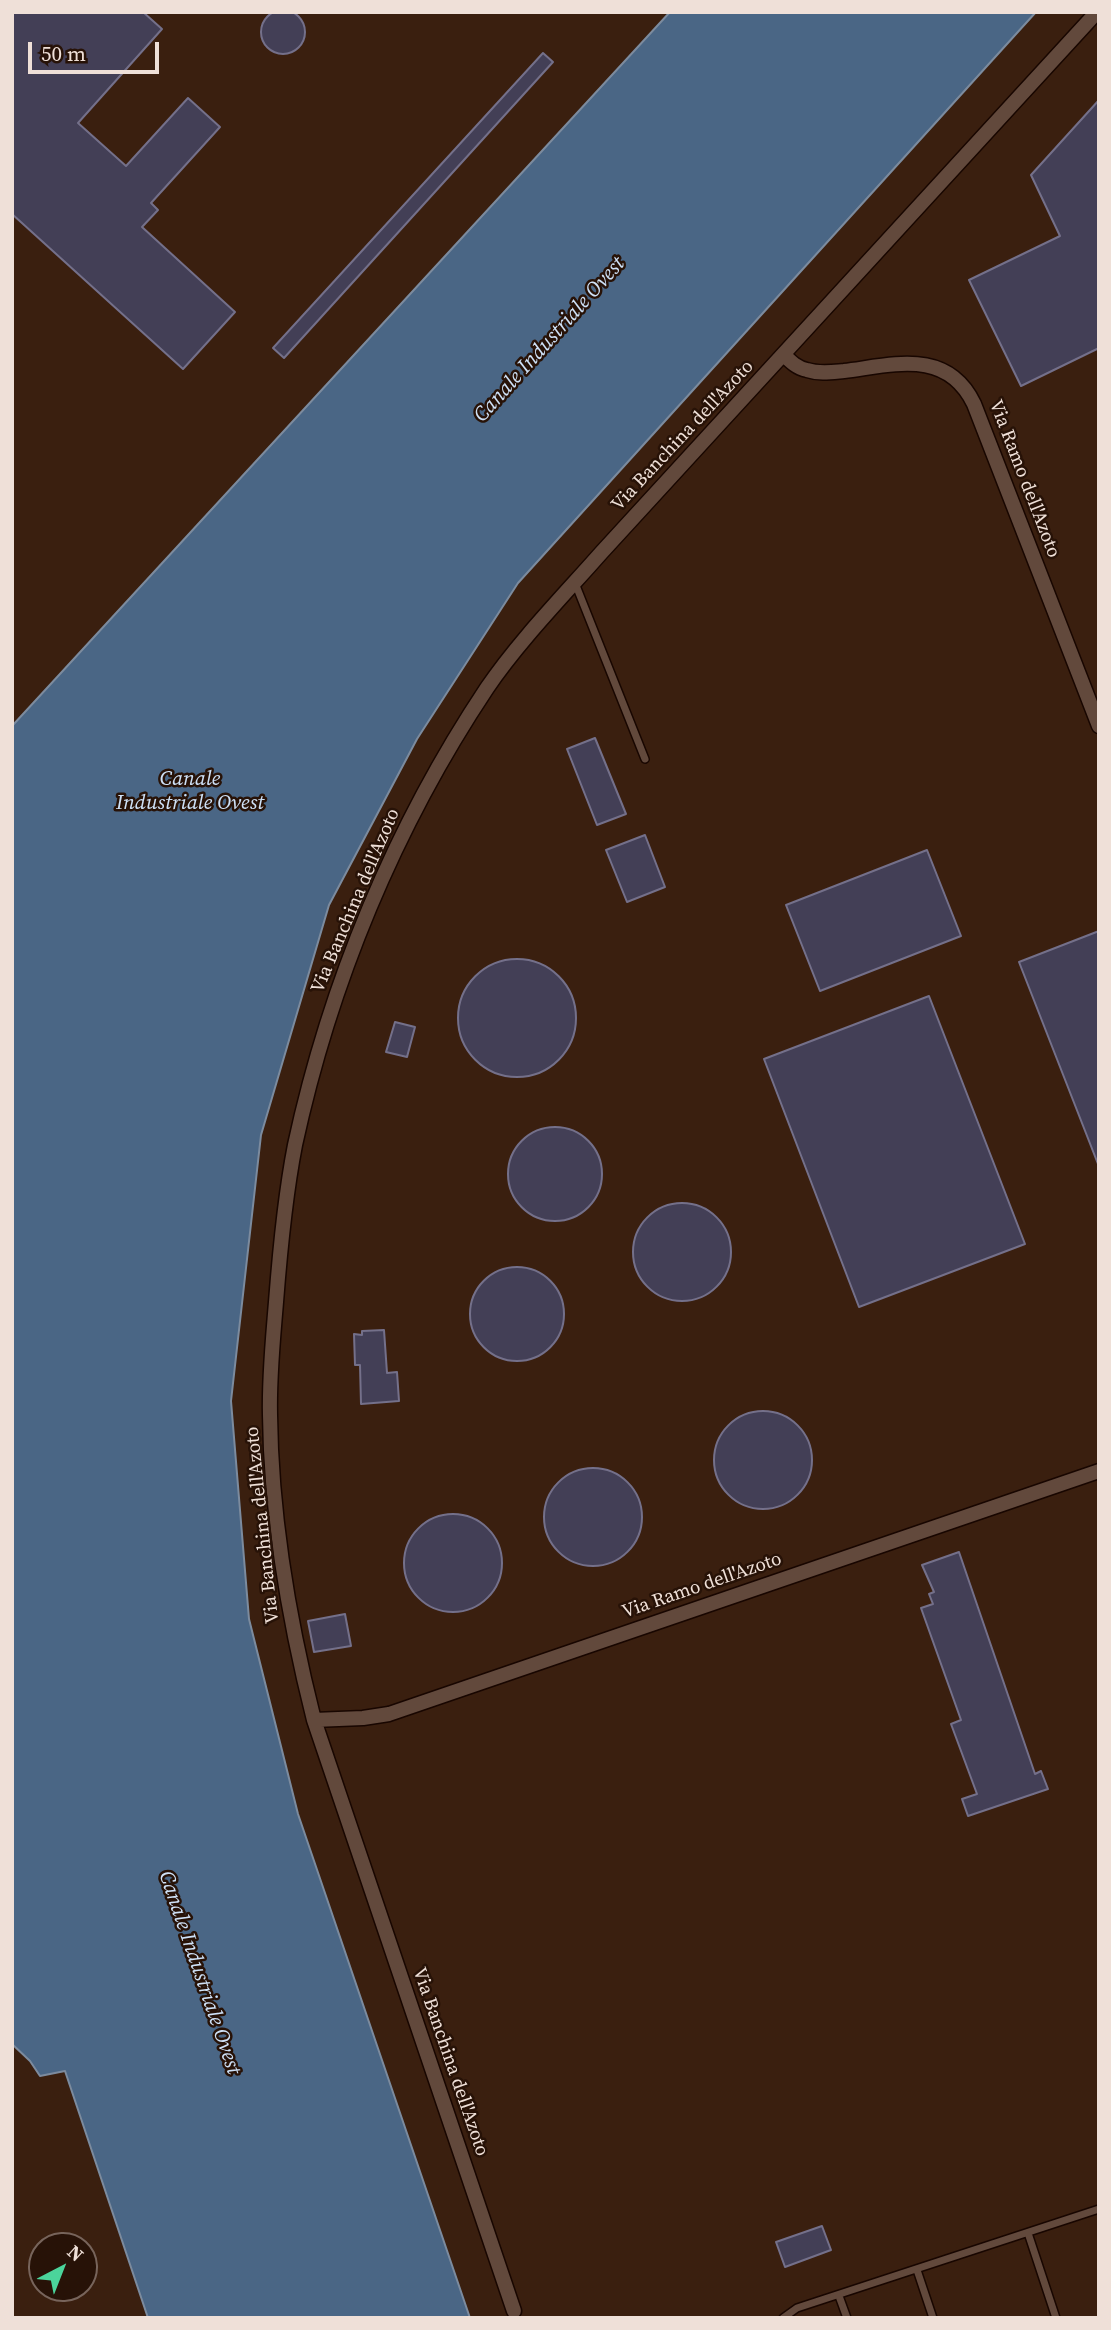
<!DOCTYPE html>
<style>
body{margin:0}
#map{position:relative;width:1111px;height:2330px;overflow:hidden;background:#311c10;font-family:"Source Serif 4",serif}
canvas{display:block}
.frame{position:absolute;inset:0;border:14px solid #efe0d8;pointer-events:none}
.north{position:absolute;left:28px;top:2232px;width:70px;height:70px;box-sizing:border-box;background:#271207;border:2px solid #77645b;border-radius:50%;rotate:42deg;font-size:19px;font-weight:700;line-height:28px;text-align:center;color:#efe0d8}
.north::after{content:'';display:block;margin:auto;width:24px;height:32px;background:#4bd49b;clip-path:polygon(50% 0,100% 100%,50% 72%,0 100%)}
.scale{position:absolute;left:28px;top:42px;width:131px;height:32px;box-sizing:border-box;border:4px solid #efe0d8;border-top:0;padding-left:9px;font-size:21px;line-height:24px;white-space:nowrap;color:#efe0d8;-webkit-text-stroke:5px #271207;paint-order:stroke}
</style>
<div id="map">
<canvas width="1111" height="2330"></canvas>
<div class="frame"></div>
<div class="north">N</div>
<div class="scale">50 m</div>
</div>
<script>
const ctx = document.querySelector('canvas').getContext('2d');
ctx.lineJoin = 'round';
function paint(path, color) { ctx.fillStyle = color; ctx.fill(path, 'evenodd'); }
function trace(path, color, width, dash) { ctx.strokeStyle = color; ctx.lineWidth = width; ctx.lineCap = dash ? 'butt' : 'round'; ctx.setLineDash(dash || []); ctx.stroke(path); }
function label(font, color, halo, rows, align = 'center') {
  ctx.font = font + ' "Source Serif 4",serif'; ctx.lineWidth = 5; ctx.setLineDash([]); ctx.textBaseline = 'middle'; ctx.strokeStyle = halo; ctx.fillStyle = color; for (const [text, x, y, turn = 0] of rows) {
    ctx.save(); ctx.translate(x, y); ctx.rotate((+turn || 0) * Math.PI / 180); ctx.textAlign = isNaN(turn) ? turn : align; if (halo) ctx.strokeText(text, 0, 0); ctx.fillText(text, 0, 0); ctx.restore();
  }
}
paint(new Path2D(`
 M12,12h658l-658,714z
 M1036,12h63v2306h-629l-172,-504 -49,-195 -18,-218 30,-266 68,-230 88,-166 101,-156z
 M12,2044l18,17 10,15 24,-5 84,247h-136zM42,2246h42v42h-42z`), '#3a1f0f');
const water = new Path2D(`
 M670,12h366l-518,571 -101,156 -88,166 -68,230 -30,266 18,218 49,195 172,504h-322l-83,-247 -25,5 -10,-15 -18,-17v-1318z`);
paint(water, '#4a6685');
trace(water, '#7c8b9e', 2);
const building = new Path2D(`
 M261 32a22 22 0 1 1 44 0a22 22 0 1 1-44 0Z
 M12,12h131l19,17 -84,94 48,43 62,-68 32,29 -69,76 7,7 -16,17 93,85 -52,57 -171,-155z
 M543,53l10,9 -269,296 -11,-10z
 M1099,100v248l-78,38 -52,-106 91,-44 -29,-61z
 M595,738l31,76 -29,11 -30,-76z
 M645,835l20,52 -38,15 -21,-52z
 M927,850l34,86 -141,55 -34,-86z
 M1099,931v233h-1l-79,-202z
 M458 1018a59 59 0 1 1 118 0a59 59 0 1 1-118 0Z
 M929,996l96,248 -166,63 -95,-248z
 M395,1022l20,5 -8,30 -21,-5z
 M508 1174a47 47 0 1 1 94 0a47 47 0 1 1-94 0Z
 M633 1252a49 49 0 1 1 98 0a49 49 0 1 1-98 0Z
 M470 1314a47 47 0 1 1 94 0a47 47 0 1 1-94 0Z
 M384,1330l3,43 10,-1 2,29 -38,3 -1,-39h-5l-1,-31 8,1v-4z
 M714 1460a49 49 0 1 1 98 0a49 49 0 1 1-98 0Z
 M544 1517a49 49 0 1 1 98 0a49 49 0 1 1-98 0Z
 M404 1563a49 49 0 1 1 98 0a49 49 0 1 1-98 0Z
 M959,1552l76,222 6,-3 7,18 -80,27 -6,-17 15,-5 -26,-70 10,-4 -40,-112 12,-4 -4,-10 5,-2 -12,-27z
 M345,1614l6,32 -37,6 -6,-31z
 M822,2226l9,24 -46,17 -9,-25z`);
paint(building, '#433f56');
trace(building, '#74708a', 2);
const service = new Path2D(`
 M575,583l70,176
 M1028,2233l28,85
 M917,2270l16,48
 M839,2296l8,22
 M783,2318l14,-10 302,-99`);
const minor = new Path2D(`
 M784,355c7,7 13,13 23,15 12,4 25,2 37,1 49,-6 103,-23 130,33l125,322
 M314,1720l49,-2 26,-4 710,-243
 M514,2311l-200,-591c-25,-99 -43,-202 -44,-305 -1,-38 3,-76 6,-113 4,-52 9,-106 19,-157 35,-162 100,-319 192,-457 32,-47 77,-93 114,-135l496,-541`);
trace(service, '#180600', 10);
trace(minor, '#180600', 17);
trace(service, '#62493c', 7);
trace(minor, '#62493c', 14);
label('19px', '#efe0d8', '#271207', [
 ["Via Banchina dell'Azoto",683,436,-47],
 ["Via Ramo dell'Azoto",1024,479,69],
 ["Via Banchina dell'Azoto",356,901,-67],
 ["Via Banchina dell'Azoto",263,1525,-96],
 ["Via Ramo dell'Azoto",702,1586,-19],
 ["Via Banchina dell'Azoto",450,2062,71]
]);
label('italic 21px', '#cfe2f8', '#271207', [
 ["Canale Industriale Ovest",550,340,-48],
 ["Canale",190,780],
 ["Industriale Ovest",190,804],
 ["Canale Industriale Ovest",199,1973,71]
]);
</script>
